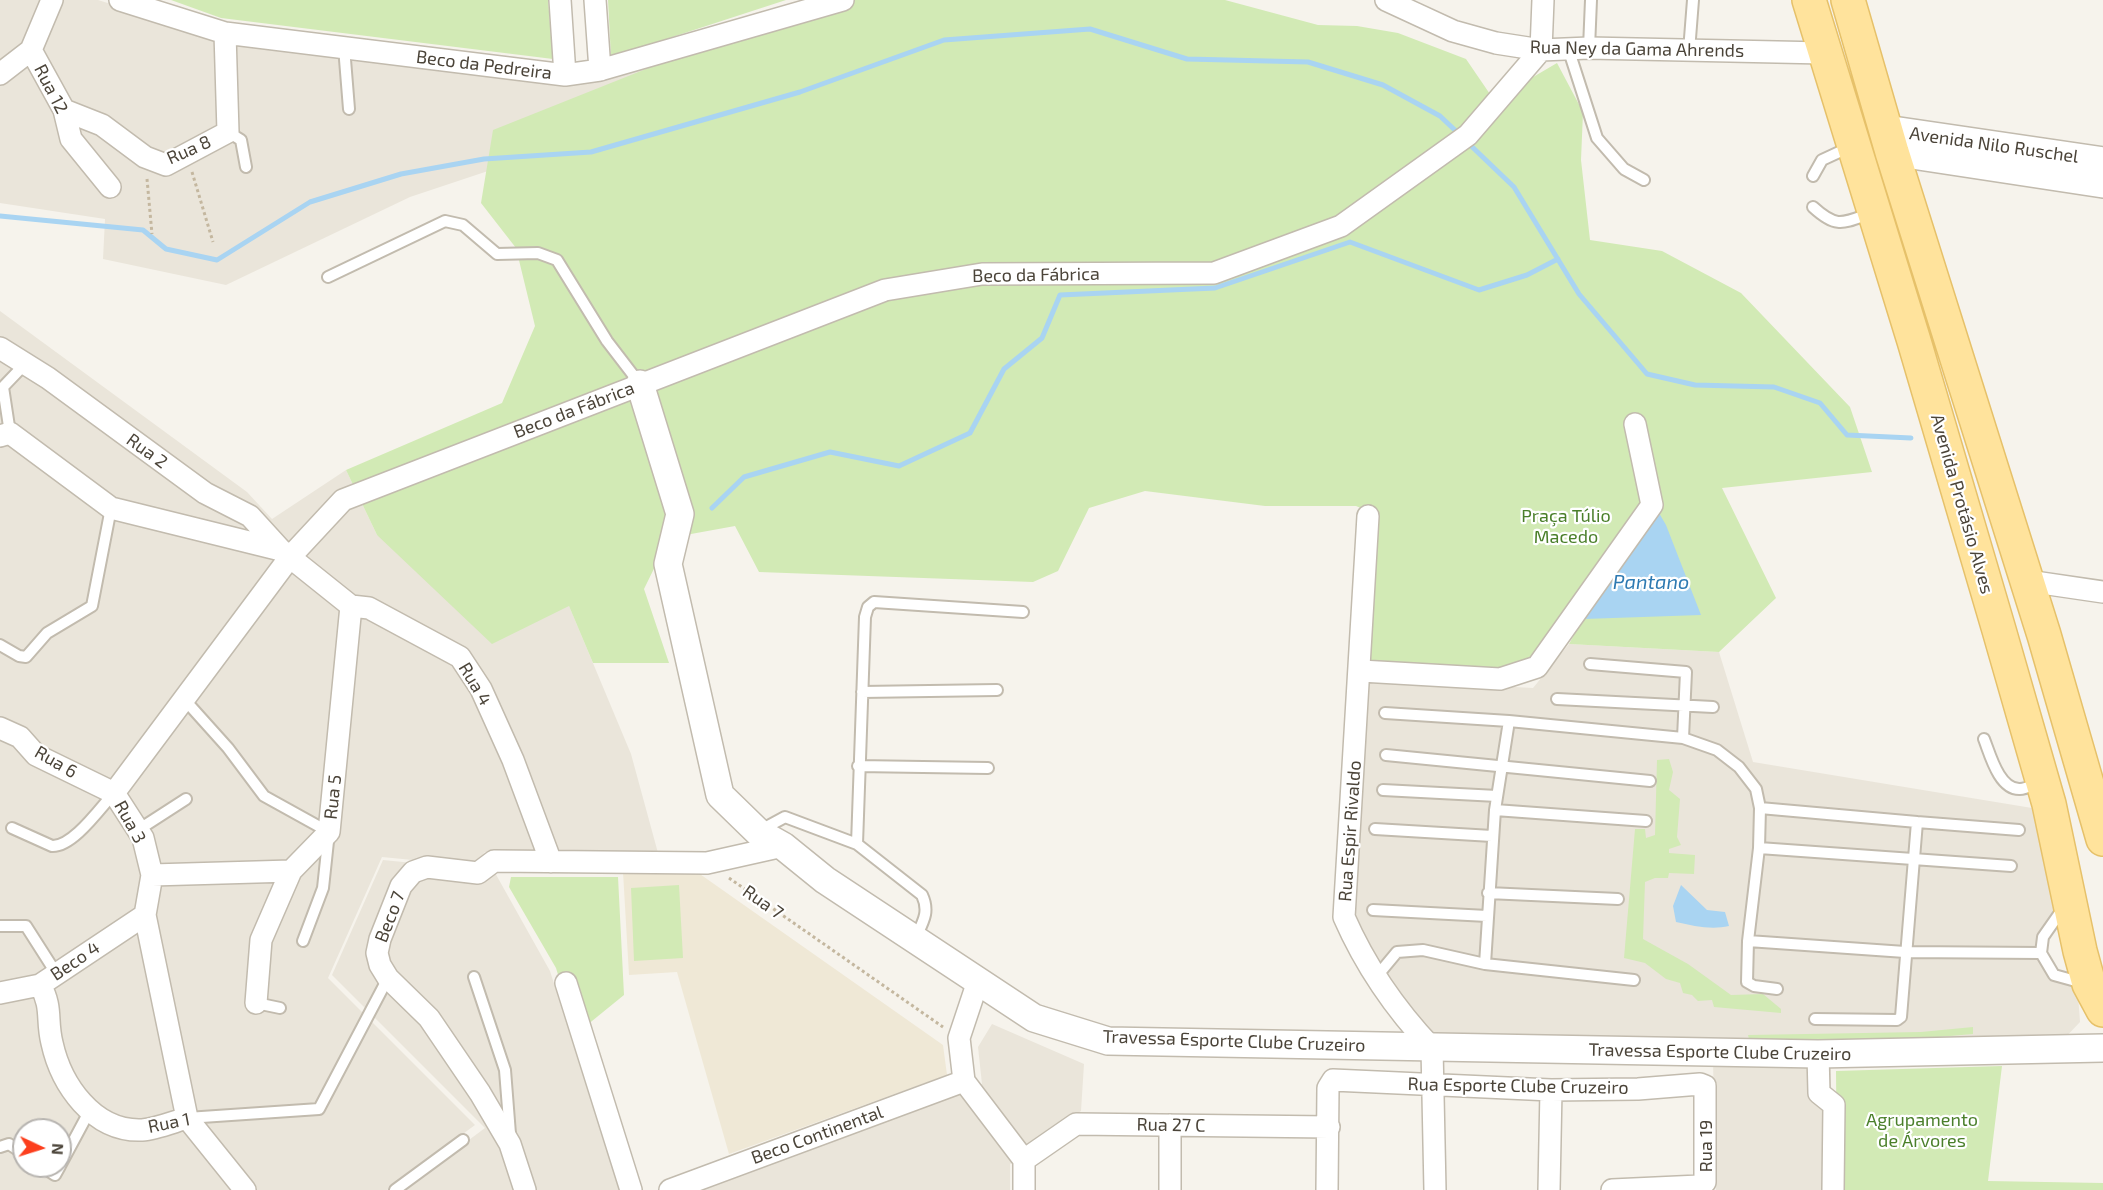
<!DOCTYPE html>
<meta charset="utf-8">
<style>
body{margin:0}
#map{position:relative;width:2103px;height:1190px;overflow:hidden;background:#f6f3ec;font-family:"Exo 2",sans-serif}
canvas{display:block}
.north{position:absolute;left:12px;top:1118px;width:60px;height:60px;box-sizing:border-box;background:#fff;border:2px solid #b7b4b0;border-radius:50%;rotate:94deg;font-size:16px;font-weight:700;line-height:24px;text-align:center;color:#4b4439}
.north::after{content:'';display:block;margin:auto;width:21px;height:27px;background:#fc3f1d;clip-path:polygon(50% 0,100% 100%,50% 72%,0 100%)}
</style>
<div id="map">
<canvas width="2103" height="1190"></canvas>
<div class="north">N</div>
</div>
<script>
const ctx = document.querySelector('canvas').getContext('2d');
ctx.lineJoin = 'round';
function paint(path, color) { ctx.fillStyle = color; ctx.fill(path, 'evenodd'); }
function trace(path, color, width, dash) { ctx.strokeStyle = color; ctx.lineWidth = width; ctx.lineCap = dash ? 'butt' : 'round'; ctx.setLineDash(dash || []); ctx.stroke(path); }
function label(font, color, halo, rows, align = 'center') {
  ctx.font = font + ' "Exo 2",sans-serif'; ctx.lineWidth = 4.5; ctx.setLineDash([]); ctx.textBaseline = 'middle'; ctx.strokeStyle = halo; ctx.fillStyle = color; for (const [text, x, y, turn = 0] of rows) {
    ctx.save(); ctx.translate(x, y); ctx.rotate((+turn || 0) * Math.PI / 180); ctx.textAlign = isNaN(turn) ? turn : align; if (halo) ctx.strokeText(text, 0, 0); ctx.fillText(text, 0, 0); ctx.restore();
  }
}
paint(new Path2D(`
 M0,0h98l137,43 328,43 147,-42 -171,110 -129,43 -184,88 -123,-26 2,-40 -105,-16z
 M0,311l247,181 25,27 74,-49 31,65 190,66 64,153 27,99 -100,2 -73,-3 -11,14 -92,-9 -54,121 147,147 -88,65h-387zM24,1130h36v36h-36z
 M1569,644l150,8 34,110 279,46 20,81 2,26 -12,38 12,22 23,6 3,41 -18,19 -629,1 -25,-28 -58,-98 17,-237 166,9z
 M383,860l111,11 56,100 70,219h-218l83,-62 -153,-153z
 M992,1024l92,40 -3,47 -71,53v26h-311l283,-106 -4,-37z
 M1831,1061l-1,129h-114l-3,-128z`), '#eae5da');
paint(new Path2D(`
 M623,872h74l246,173 4,30 -218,79 -52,-182 -48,3z`), '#efe8d6');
paint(new Path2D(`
 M171,0h377l5,59 -332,-41z
 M608,0h178l-175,57z
 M819,0h406l93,25 39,1 41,7 68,26 28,41 63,-37 26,49 -2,48 9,80 72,11 79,42 109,114 22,65 -150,16 54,110 -57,54 -150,-8 76,-136 -116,154 -31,11 -134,-10 14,-148 -22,-9h-91l-120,-15 -56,17 -31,63 -25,11 -274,-10 -24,-46 -66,12 -25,51 25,74h-76l-24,-57 -77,38 -115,-109 -31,-65 156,-67 33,-77 -19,-78 -35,-45 12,-73z
 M1669,759l4,13 -4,18 11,9 -3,38 4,8 -12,4v4l26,2 -1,19 -25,-1 -1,5h-13l-10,4 -2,57 45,25 43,31 32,-1 18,15v4l-67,-6 -2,-7 -14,1 -6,-6 -9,-2 -3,-10 -14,-4 -21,-16 -21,-5 11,-129h10l1,9 9,-3 2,-75z
 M511,877h107l6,118 -48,39 -20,-66 -47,-81z
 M679,885l4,73 -49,3 -3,-73z
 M1973,1027v7l-81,7 -142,2 -2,-8 173,-3z
 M2002,1066l-14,115 115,2v7h-266l-1,-119z`), '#d2eab5');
paint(new Path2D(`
 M1659,513l7,12 35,90 -117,4 26,-41z
 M1681,885l26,25 18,2 4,14c-18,4 -35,0 -53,-4l-3,-16z`), '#a9d4f2');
trace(new Path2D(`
 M1466,141l48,46 65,107 68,80 48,11 79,2 46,16 27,32 64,3
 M0,216l143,14 23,19 51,11 93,-58 91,-28 83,-15 107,-7 209,-60 144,-52 146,-11 97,30 121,3 75,23 57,31 19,18
 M712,508l32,-31 86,-25 69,14 71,-33 34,-64 38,-31 18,-43 155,-7 135,-46 129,48 48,-15 31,-16`), '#a9d4f2', 5);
const service = new Path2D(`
 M344,47l5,62
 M1568,48l29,90 27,31 20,11
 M1589,48l2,-48
 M1689,51l4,-51
 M228,132l13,8 5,27
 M1813,176l9,-16 28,-13
 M1813,207c24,22 30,16 58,6
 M328,277l117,-56 18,4 34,29 41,-1 19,7 50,81 33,43
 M10,433l-7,-46 22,-23
 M0,645l19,11 7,1 21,-24 45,-27 19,-98
 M1590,664l96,8 -3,66
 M862,692l135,-2
 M184,699l44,49 36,48 65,36 -6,56 -20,53
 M1557,699l156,8
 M1385,713l124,8
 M1984,739c6,15 15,51 36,50 6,0 13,-4 19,-6
 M1386,755l264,26
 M858,766l130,2
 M1383,790l114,6
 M1760,808l157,14 -16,195 -4,3 -82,-1
 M1495,810l151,11
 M1917,822l102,8
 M12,828l40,18c21,1 48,-38 62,-53
 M1375,829l117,7
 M138,830l48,-31
 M761,830l24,-13 72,27
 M1759,848l252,18
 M1488,893l130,6
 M1373,910l114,6
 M0,926h26l30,47
 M915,939c8,-17 15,-27 7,-44l-65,-51 8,-227 3,-10 6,-5 149,10
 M1748,941l-1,41 7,4 23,3
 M2041,953l2,-16 21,-30
 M1485,964l149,16
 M1377,976l20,-24 26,-2 62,14 10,-154 14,-89 174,17 34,12 22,17 17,22 4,19 -1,40 -11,93 157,11 136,1 13,22 29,8
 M474,977l31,93 5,64
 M256,1003l24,5
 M187,1118l132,-9 69,-131
 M0,1147l9,-3 15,10
 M41,1166l14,9 5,-9
 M60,1166l30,-56
 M395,1190l68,-50`);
const minor = new Path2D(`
 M120,0l105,33 340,42 35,-5 243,-70
 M560,0l5,75
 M595,0l5,70
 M1386,0l67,31 43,12 45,7 48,-2 235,5
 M31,50l33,60 7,29 39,48
 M0,74l31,-24 21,-50
 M64,110l38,15 43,32 21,8 62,-33 -3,-99
 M0,348l48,30 157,115 45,23 31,34 70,56 18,2 91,49 21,32 32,71 38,102
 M0,436l10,-3 101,75 170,42
 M1368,516l-24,401c21,48 52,93 88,131l3,142
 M2028,581l75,11
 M1361,671l139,8 37,-12 115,-162 -17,-81
 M0,728l20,9 16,18 78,38
 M152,875l139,-4
 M566,983l65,207
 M40,985c13,23 6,34 12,58 9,41 41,89 90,87 14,-1 31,-8 45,-12
 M0,993l40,-8 105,-70
 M256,1003l5,-63 30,-69 38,-39 22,-226
 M1818,1054l1,39 15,12 -1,85
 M964,1081l60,79v30
 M964,1081l-5,-43 19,-57
 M1170,1125v65
 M1024,1160l52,-36 253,3
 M245,1190l-58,-72 -42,-203 7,-40 -9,-37 -29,-45 176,-236 53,-57 542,-210 97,-16 232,-1 127,-47 127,-91 73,-85 2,-50
 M525,1190l-15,-46 -30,-51 -51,-75 -41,-40 -8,-13 -3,-12 3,-14 21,-53 12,-14 14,-5 51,6 16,-12 213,2 76,-17
 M670,1190l294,-109
 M1327,1190l1,-102 5,-8 218,10 87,-1 62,-5 5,2v96l-6,4 -87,4
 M1549,1190l2,-100`);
const tertiary = new Path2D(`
 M1886,129l217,32
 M1892,152l211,32
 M640,384l40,130 -12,50 52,231 38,37 25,14 42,34 209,138 74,23 710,13 285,-6`);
const primary = new Path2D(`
 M1809,0l105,341 85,289 50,174 31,147 9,33 14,26
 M1848,0l44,152 152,483 59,204`);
trace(service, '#c2bbae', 14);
trace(minor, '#c2bbae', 24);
trace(tertiary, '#c2bbae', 30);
trace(primary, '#e6c16a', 36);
trace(new Path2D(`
 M192,172l21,70
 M147,179l5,55
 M729,878l214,149`), '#c4b79f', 3, [3, 3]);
trace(service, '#fff', 10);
trace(minor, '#fff', 21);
trace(tertiary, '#fff', 27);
trace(primary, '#ffe39c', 33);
label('18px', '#4b4439', '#fff', [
 ["Rua Ney da Gama Ahrends",1637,49,1],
 ["Beco da Pedreira",484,65,7],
 ["Rua 12",51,89,63],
 ["Avenida Nilo Ruschel",1994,145,8],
 ["Rua 8",189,150,-24],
 ["Beco da Fábrica",1036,275,-1],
 ["Beco da Fábrica",574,410,-21],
 ["Rua 2",147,451,36],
 ["Avenida Protásio Alves",1962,504,74],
 ["Rua 4",475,684,59],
 ["Rua 6",56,762,30],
 ["Rua 5",333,797,-84],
 ["Rua 3",130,822,61],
 ["Rua Espir Rivaldo",1350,831,-86],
 ["Rua 7",763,902,35],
 ["Beco 7",390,917,-69],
 ["Beco 4",75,961,-34],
 ["Travessa Esporte Clube Cruzeiro",1234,1041,2],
 ["Travessa Esporte Clube Cruzeiro",1720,1052,1],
 ["Rua Esporte Clube Cruzeiro",1518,1086,1],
 ["Rua 1",169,1123,-11],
 ["Rua 27 C",1171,1125,1],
 ["Beco Continental",817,1135,-20],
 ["Rua 19",1706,1146,-90]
]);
label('18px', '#4a7f2a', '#fff', [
 ["Praça Túlio",1566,516],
 ["Macedo",1566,537],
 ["Agrupamento",1922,1120],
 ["de Árvores",1922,1141]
]);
label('italic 20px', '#2e7ab2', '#fff', [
 ["Pantano",1651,582]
]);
</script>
